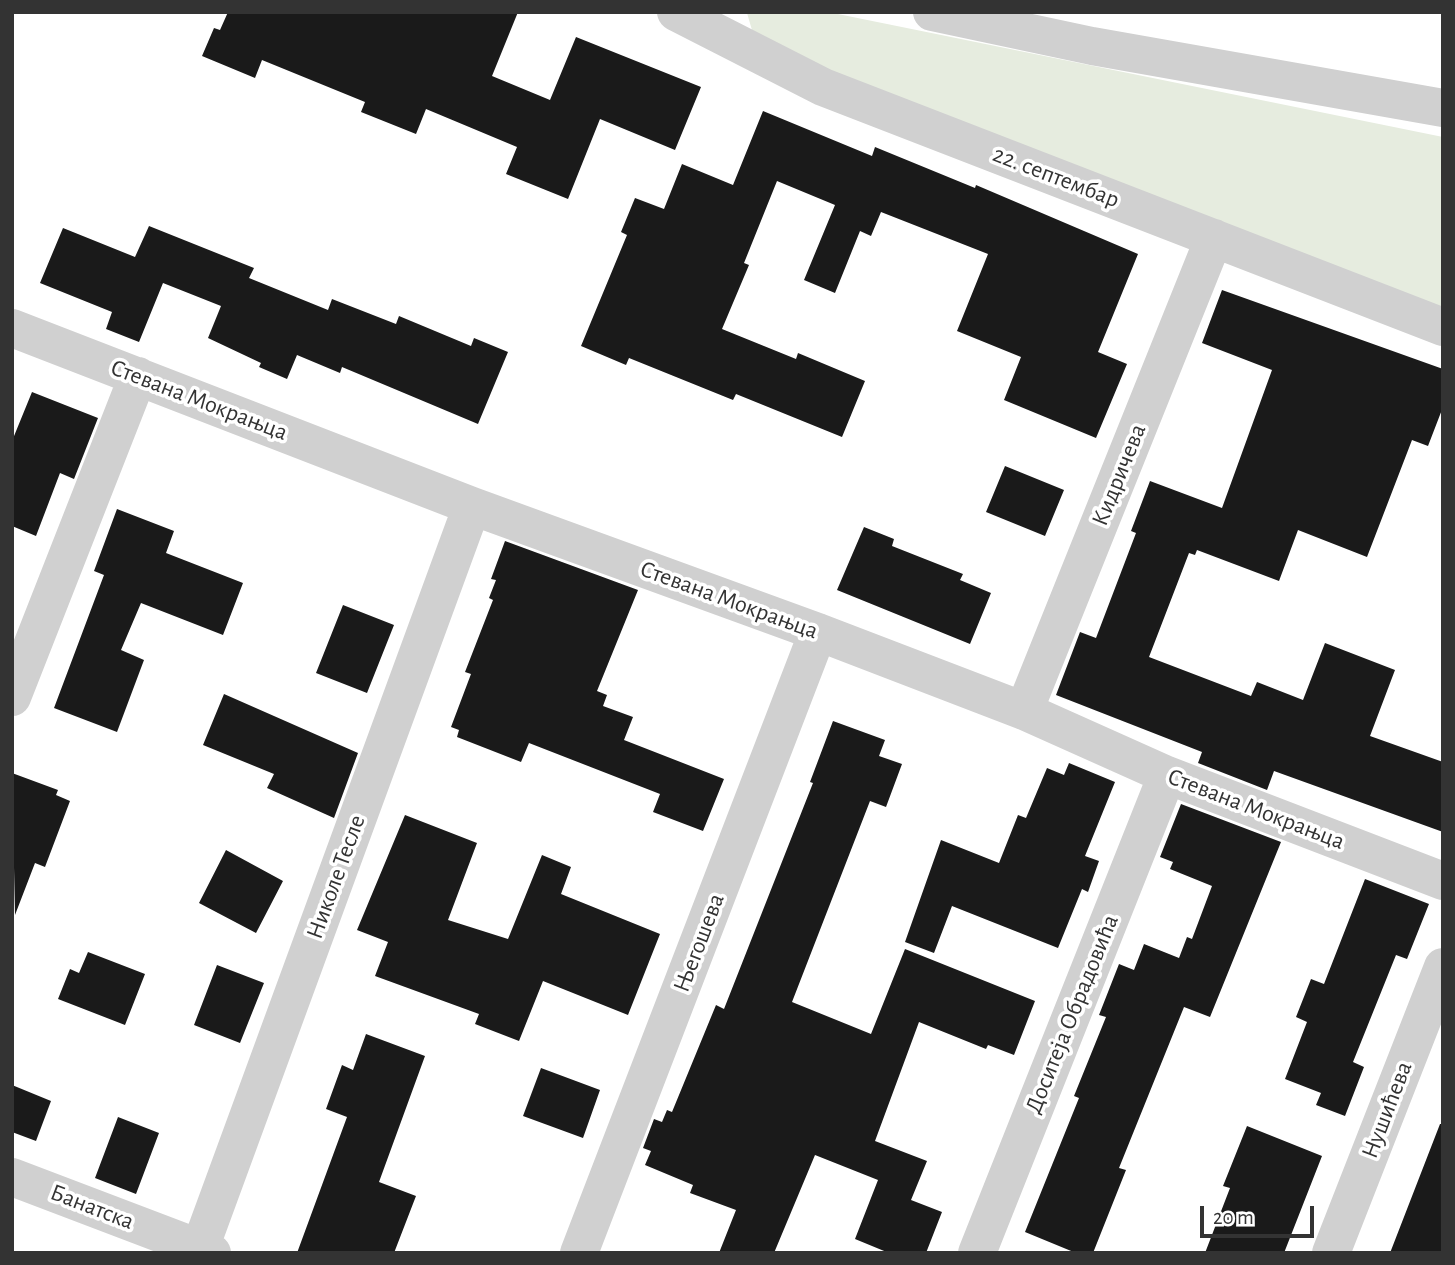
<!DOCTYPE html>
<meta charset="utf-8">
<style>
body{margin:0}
#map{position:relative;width:1455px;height:1265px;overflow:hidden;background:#fff;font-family:"Alegreya Sans",sans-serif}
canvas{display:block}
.frame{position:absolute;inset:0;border:14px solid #333;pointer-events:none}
.scale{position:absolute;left:1200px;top:1206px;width:114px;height:32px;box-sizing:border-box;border:4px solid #333;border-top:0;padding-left:9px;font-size:21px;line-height:24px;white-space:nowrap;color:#333;-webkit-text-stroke:5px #fff;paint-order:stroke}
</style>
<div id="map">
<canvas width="1455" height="1265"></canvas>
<div class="frame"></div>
<div class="scale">20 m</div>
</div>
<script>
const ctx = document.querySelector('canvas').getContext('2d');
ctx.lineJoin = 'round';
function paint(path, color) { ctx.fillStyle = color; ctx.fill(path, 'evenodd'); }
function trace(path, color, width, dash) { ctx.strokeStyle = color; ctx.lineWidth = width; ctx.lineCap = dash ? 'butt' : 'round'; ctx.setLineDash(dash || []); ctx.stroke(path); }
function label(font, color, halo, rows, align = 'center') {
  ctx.font = font + ' "Alegreya Sans",sans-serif'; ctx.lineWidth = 7; ctx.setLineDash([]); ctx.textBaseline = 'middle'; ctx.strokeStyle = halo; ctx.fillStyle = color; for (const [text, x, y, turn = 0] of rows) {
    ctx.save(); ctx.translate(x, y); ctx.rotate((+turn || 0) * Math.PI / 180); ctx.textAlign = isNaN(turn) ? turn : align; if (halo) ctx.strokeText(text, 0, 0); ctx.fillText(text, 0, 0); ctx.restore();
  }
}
paint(new Path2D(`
 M828,12l615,125v173l-563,-218 -126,-55 -7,-24z`), '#e6ecdf');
paint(new Path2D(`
 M228,12h290l-26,64 58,24 26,-63 125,50 -26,63 -75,-31 -32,80 -62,-25 11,-27 -91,-38 -10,25 -55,-22 4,-10 -103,-42 -7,18 -53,-22 12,-28 6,2z
 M763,111l109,45 3,-9 100,41 1,-3 162,69 -40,98 29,12 -31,74 -92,-38 17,-43 -64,-26 31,-77 -107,-42 -10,24 -11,-5 -25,62 -31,-13 31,-75 -58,-24 -33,82 5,2 -27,64 74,30 2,-6 67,28 -23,56 -106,-43 -3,6 -104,-42 -3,7 -45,-19 46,-111 -6,-3 14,-34 29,11 18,-45 51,21z
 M149,226l105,42 -5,10 79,32 4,-11 64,25 3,-8 72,30 3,-8 34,14 -30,72 -136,-57 -2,6 -43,-18 -10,24 -28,-12 2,-4 -53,-25 13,-32 -58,-23 -24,59 -33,-13 6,-17 -72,-29 23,-55 72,29z
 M1222,290l221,79v38l-15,39 -16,-6 -45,117 -69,-27 -19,51 -82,-31 -2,5 -6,-2 -40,104 102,39 6,-14 46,18 22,-57 70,27 -25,66 73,26v70l-169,-61 -7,19 -69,-27 4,-11 -146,-57 24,-63 16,6 40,-105 -5,-2 19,-50 72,27 50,-138 -70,-27z
 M32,392l66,26 -24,61 -14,-6 -24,63 -24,-10v-85z
 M1005,466l59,24 -19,46 -59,-24z
 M117,509l57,22 -8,22 77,30 -20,52 -82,-32 -20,47 23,10 -27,72 -63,-24 50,-133 -10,-4z
 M864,527l30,12 -2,7 71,28 -3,6 31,13 -21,51 -133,-54z
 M505,541l133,49 -41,101 10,4 -4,11 30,11 -9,23 100,39 -21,52 -50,-19 7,-18 -131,-51 -8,19 -64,-25 2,-7 -8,-3 20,-53 -6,-2 28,-72 -4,-2 7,-18 -5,-1z
 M343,605l51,20 -27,68 -51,-20z
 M224,694l134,59 -24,65 -67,-30 7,-14 -71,-29z
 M833,721l52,19 -6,16 23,8 -16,43 -16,-6 -78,201 79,32 34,-85 130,52 -21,54 -26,-10 -2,4 -67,-27 -44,119 52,20 -16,39 31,12 -16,41h-37l-34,-14 23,-59 -63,-25 -41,98h-55l17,-43 -46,-17 3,-8 -48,-20 6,-14 -8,-3 11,-29 8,3 5,-12 5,2 44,-107 8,4 89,-226 -3,-1z
 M1069,763l46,19 -30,74 14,5 -11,31 -6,-3 -24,59 -106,-42 -18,47 -29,-11 36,-102 58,23 19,-48 8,3 21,-50 17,7z
 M12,773l46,17 -2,5 14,6 -25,66 -10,-4 -20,52z
 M1181,804l100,38 -71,175 -26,-10 -65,161 7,2 -33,83h-17l-51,-21 54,-134 -5,-2 32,-79 -7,-2 20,-51 15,6 10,-26 35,14 8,-21 5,2 20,-53 -42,-17 3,-7 -13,-5z
 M405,815l72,28 -29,77 60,19 34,-84 29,12 -10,27 99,40 -32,81 -85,-34 -24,60 -44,-17 4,-10 -104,-38 13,-34 -31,-12z
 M226,850l57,31 -27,52 -57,-30z
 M1365,879l64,25 -22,55 -11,-4 -43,107 11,5 -19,49 -29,-11 5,-12 -36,-14 22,-57 -11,-5 15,-38 13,5z
 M88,952l57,22 -20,51 -67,-26 12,-30 9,4z
 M217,965l47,18 -24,60 -46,-18z
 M366,1034l59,22 -46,126 37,14 -22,57h-97l50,-136 -21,-8 16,-44 11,5z
 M541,1068l59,22 -17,48 -60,-22z
 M12,1085l39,16 -15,40 -24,-9z
 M118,1117l41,16 -23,61 -41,-16z
 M1440,1124h3v129h-53z
 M1247,1126l75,30 -38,97h-79l25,-65 -7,-2z`), '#1a1a1a');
trace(new Path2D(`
 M676,12l147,75 620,240
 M932,12l160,34 351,62
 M12,328l460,178 346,126 206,79 143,64 276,106
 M12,697l126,-321
 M1024,711l190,-473
 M12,1177l200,76
 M200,1248l272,-742
 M579,1253l239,-621
 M977,1253l190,-478
 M1331,1253l112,-286`), '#d0d0d0', 38);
label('24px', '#333', '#fff', [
 ["22. септембар",1056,177,21],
 ["Стевана Мокрањца",199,400,21],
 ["Кидричева",1119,475,-68],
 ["Стевана Мокрањца",729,600,20],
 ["Стевана Мокрањца",1256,809,21],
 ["Николе Тесле",336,877,-70],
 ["Његошева",699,943,-69],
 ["Доситеја Обрадовића",1072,1014,-68],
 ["Нушићева",1387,1110,-69],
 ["Банатска",92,1207,21]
]);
</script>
